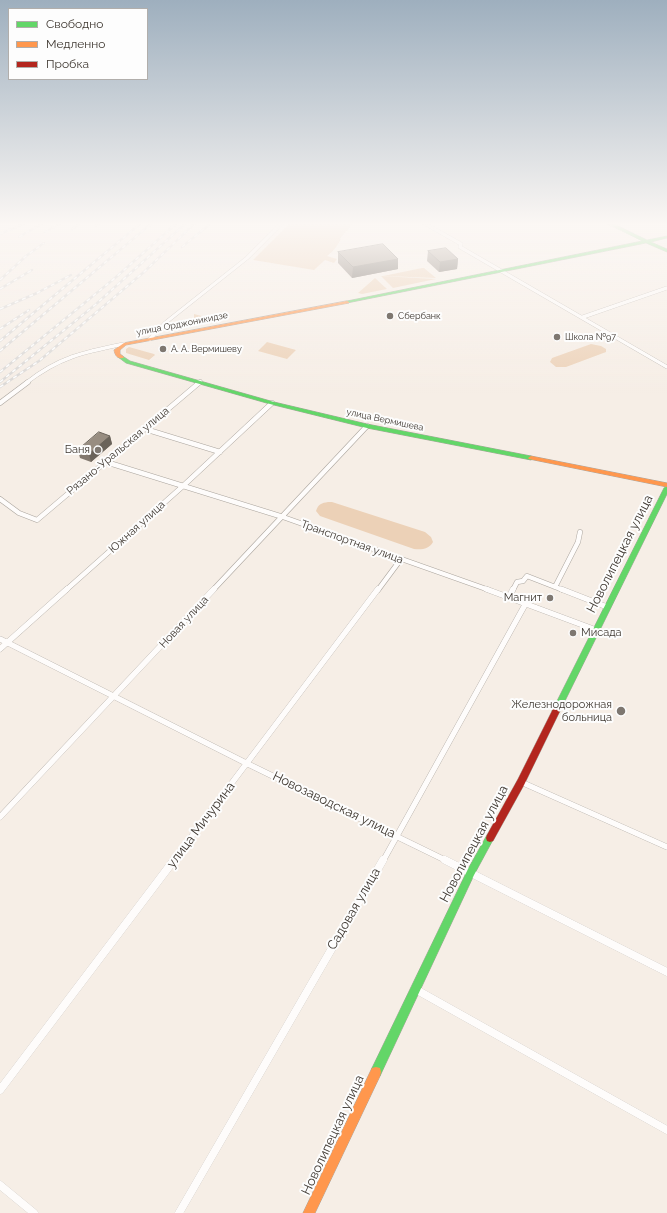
<!DOCTYPE html>
<meta charset="utf-8">
<style>
body{margin:0}
#map{position:relative;width:667px;height:1213px;overflow:hidden;background:#f6eee6;font-family:Raleway,sans-serif}
canvas{display:block}
.legend{position:absolute;left:8px;top:8px;width:140px;height:72px;box-sizing:border-box;background:#fdfdfd;border:1px solid #b1aeab;margin:0;padding:5px 7px;list-style:none;font-size:12px;color:#3e3730}
.legend li{display:flex;align-items:center;gap:8px;height:20px}
.legend b{width:20px;border:1px solid #b1aeab}
</style>
<div id="map">
<canvas width="667" height="1213"></canvas>
<ul class="legend">
<li><b style="height:5px;background:#63d668"></b>Свободно</li>
<li><b style="height:5px;background:#ff974d"></b>Медленно</li>
<li><b style="height:5px;background:#b3261e"></b>Пробка</li>
</ul>
</div>
<script>
const ctx = document.querySelector('canvas').getContext('2d');
ctx.lineJoin = 'round';
function paint(path, color) { ctx.fillStyle = color; ctx.fill(path, 'evenodd'); }
function trace(path, color, width, dash) { ctx.strokeStyle = color; ctx.lineWidth = width; ctx.lineCap = dash ? 'butt' : 'round'; ctx.setLineDash(dash || []); ctx.stroke(path); }
function label(font, color, halo, rows, align = 'center') {
  ctx.font = font + ' Raleway,sans-serif'; ctx.lineWidth = 4; ctx.setLineDash([]); ctx.textBaseline = 'middle'; ctx.strokeStyle = halo; ctx.fillStyle = color; for (const [text, x, y, turn = 0] of rows) {
    ctx.save(); ctx.translate(x, y); ctx.rotate((+turn || 0) * Math.PI / 180); ctx.textAlign = isNaN(turn) ? turn : align; if (halo) ctx.strokeText(text, 0, 0); ctx.fillText(text, 0, 0); ctx.restore();
  }
}
paint(new Path2D(`
 M290,223h63l-13,16h1c-4,7 -7,12 -14,17l10,3 -3,4 -9,-3 -11,10 -61,-10z
 M424,268l12,10 -53,-2 39,-8z
 M381,276l55,3 -43,9z
 M375,278l12,11 -25,5 -4,-1z
 M194,314l23,6 1,1 -24,4v-4l2,-1 -2,-1z
 M267,342l29,8 -9,9 -29,-8z
 M591,344l10,2 5,3v3l-40,15h-10l-6,-5 2,-4z
 M129,347l25,7 1,1 -6,5 -23,-7v-4z
 M328,502h4l93,30 6,5 2,5c-4,7 -11,8 -19,7l-94,-33 -4,-5c2,-7 6,-8 12,-9z`), '#ecd1b7');
const streetFar3 = new Path2D(`
 M424,223l37,21 -1,3 207,120
 M612,225l6,-2
 M583,317l84,-29
 M150,339l15,-16 82,-65 35,-35
 M26,383c33,-26 58,-31 98,-39`);
const streetFar2 = new Path2D(`
 M0,403l28,-21
 M145,429l75,23
 M106,462l177,55 206,73
 M0,499l19,14 18,7 163,-138
 M555,587l23,-45 2,-10
 M66,590l117,-104 89,-83
 M213,590l154,-164
 M378,590l23,-31
 M513,590l4,-8 6,-1 4,-5 36,14`);
const streetFar1 = new Path2D(`
 M486,589l110,41
 M561,589l46,18
 M509,597l4,-8
 M0,639l248,125 199,97
 M0,649l67,-60
 M521,782l146,65
 M0,817l214,-228
 M173,861l205,-272
 M383,861l143,-258`);
const street = new Path2D(`
 M445,860l222,112
 M415,989l252,141
 M0,1090l174,-230
 M0,1185l34,28
 M179,1213l204,-353`);
const fast = new Path2D(`
 M606,223h6l35,17 20,-4v2l-16,4 16,7v3l-21,-9 -299,60 -2,-1 2,-1 295,-60z
 M121,355l9,6 144,41 93,22 164,32 3,2 -3,2 -164,-32 -97,-24 -144,-41 -8,-6z
 M667,486v8l-107,217 -1,2 -3,1 -3,-1 -1,-2 112,-223z
 M490,834l3,1 1,3 -20,37 -94,201 -4,1 -4,-1 -1,-4 1,-4 96,-199 19,-34z`);
const slow = new Path2D(`
 M347,301l2,1v1l-223,42 -6,5v4l4,3 -1,1c-6,1 -8,-3 -9,-8l10,-7z
 M531,456l136,27v4l-138,-28 -1,-1z
 M376,1067l4,1 1,4 -1,4 -65,137h-12l69,-145z`);
const jam = new Path2D(`
 M556,708l3,1 1,2 -36,74 -31,56 -3,1 -3,-1 -1,-3 1,-3 31,-56 35,-70z`);
trace(streetFar3, '#aba59e', 4);
trace(streetFar2, '#aba59e', 5.5);
trace(streetFar1, '#aba59e', 6);
trace(street, '#aba59e', 8);
trace(fast, '#aba59e', 1);
trace(slow, '#aba59e', 1);
trace(jam, '#aba59e', 1);
trace(streetFar3, '#fefcfb', 3.5);
trace(streetFar2, '#fefcfb', 4.5);
trace(streetFar1, '#fefcfb', 5.5);
trace(street, '#fefcfb', 8);
paint(fast, '#63d668');
paint(slow, '#ff974d');
paint(jam, '#b3261e');
const rail = new Path2D(`
 M96,225l4,-2
 M72,229l8,-6
 M45,232l16,-9
 M0,234l25,-11
 M19,237l24,-14
 M182,247l29,-24
 M0,280l26,-24 18,-13
 M0,289l32,-19
 M0,309l37,-16 34,-18
 M0,329l29,-19
 M0,341l141,-118
 M0,351l152,-128
 M0,372l115,-94 62,-55
 M0,382l95,-77 91,-82
 M0,387l39,-26 105,-89 51,-49`);
trace(rail, '#dad8d6', 2.5);
trace(rail, '#fdfdfd', 1.5, [4]);
paint(new Path2D(`
 M428,251l30,8 -1,10 -18,3 -12,-11z
 M338,252l60,7v10l-46,9 -14,-15z
 M110,436l2,8 -21,18 -11,-4 -2,-8z`), '#83796f');
paint(new Path2D(`
 M398,259v10l-46,9 1,-11z
 M458,259l-1,10 -18,3 1,-10z
 M110,436l2,8 -21,18 -2,-8z`), '#6a635a');
const building = new Path2D(`
 M383,244l15,15 -45,8 -15,-15z
 M446,248l12,11 -18,3 -12,-11z
 M99,432l11,4 -21,18 -11,-4z`);
paint(building, '#988d81');
trace(building, '#6a635a', 1);
const sky = ctx.createLinearGradient(0, 0, 0, 393);
sky.addColorStop(0, '#9eafbe');
sky.addColorStop(0.57, '#fbf7f4');
sky.addColorStop(1, '#fbf7f400');
ctx.fillStyle = sky;
ctx.fillRect(0, 0, 667, 393);
for (const [x, y, r, color] of [
 [390,316,4,"#7e7770"],
 [557,337,4,"#7e7770"],
 [163,349,4,"#7e7770"],
 [98,450,4,"#7e7770"],
 [550,598,4,"#7e7770"],
 [573,633,4,"#7e7770"],
 [621,711,5,"#7e7770"]
]) { const dot = new Path2D(); dot.arc(x, y, r, 0, 2 * Math.PI); ctx.fillStyle = color; ctx.fill(dot); trace(dot, '#fdfdfd', 1.5); }
label('9px', '#3e3730', '#fdfdfd', [
 ["Сбербанк",398,316],
 ["Школа №97",565,337],
 ["А. А. Вермишеву",171,349]
], 'left');
label('9px', '#3e3730', '#fdfdfd', [
 ["улица Орджоникидзе",182,324,-11],
 ["улица Вермишева",385,420,12]
]);
label('11px', '#3e3730', '#fdfdfd', [
 ["Баня",90,450],
 ["Магнит",542,598],
 ["Мисада",581,633,"left"],
 ["Железнодорожная",612,705],
 ["больница",612,718]
], 'right');
label('11px', '#3e3730', '#fdfdfd', [
 ["Рязано-Уральская улица",118,451,-40],
 ["Южная улица",137,527,-42],
 ["Транспортная улица",352,542,20],
 ["Новая улица",184,622,-47]
]);
label('13px', '#3e3730', '#fdfdfd', [
 ["Новолипецкая улица",620,554,-63],
 ["Новозаводская улица",334,805,26],
 ["улица Мичурина",201,825,-53],
 ["Новолипецкая улица",474,844,-62],
 ["Садовая улица",354,909,-60],
 ["Новолипецкая улица",333,1135,-65]
]);
</script>
